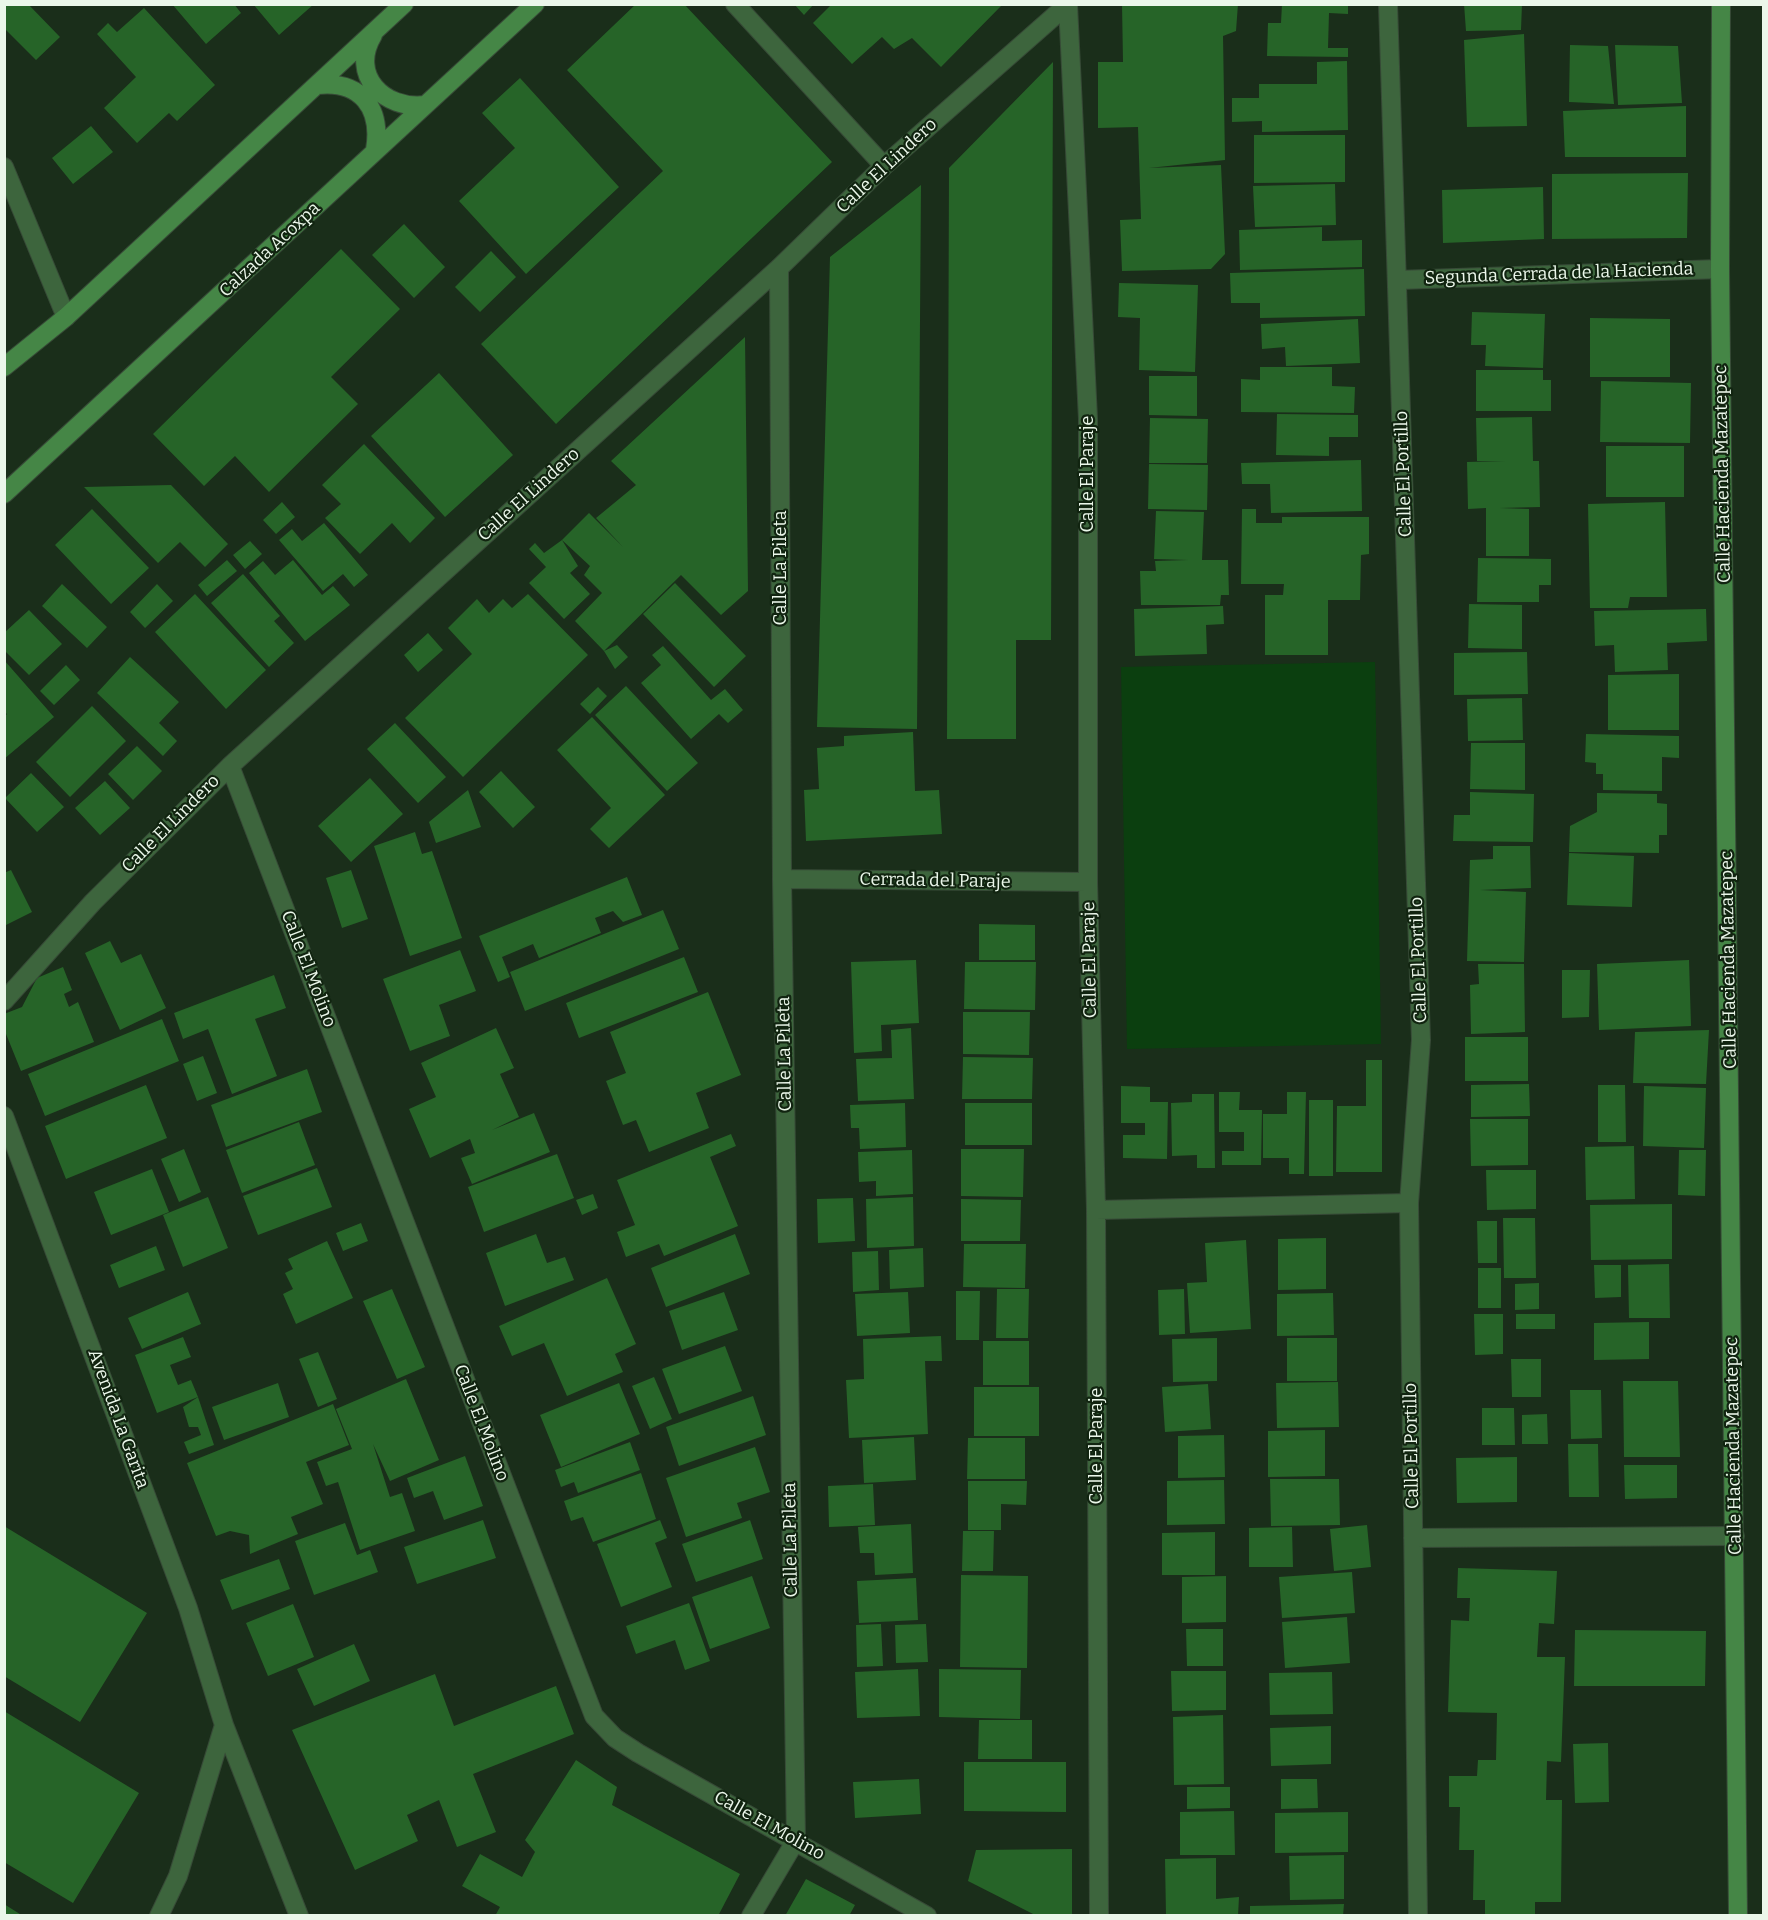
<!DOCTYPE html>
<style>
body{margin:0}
#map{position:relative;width:1768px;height:1920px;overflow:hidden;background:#1a2e1a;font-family:Bitter,serif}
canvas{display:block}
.frame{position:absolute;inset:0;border:6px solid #ebf7ea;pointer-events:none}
</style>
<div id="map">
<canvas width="1768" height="1920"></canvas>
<div class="frame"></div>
</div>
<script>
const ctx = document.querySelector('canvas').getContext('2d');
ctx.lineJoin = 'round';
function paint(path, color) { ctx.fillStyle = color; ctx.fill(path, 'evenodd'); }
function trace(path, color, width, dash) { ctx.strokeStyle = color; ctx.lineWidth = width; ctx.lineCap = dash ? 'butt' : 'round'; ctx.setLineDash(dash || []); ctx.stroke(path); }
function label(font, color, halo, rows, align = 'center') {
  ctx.font = font + ' Bitter,serif'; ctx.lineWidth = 4.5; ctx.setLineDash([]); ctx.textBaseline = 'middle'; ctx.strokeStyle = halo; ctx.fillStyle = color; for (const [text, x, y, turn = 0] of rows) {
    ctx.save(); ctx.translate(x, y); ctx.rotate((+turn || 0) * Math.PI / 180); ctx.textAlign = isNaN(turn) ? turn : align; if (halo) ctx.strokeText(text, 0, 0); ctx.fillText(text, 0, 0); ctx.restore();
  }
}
paint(new Path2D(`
 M1375,662l6,382 -254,5 -6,-382z`), '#0b3f0f');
paint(new Path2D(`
 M4,4h24l32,33 -24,23 -32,-32z
 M172,4h62l7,9 -35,31z
 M253,4h61l-35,31z
 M636,4h48l148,158 -276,262 -75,-80 182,-173 -96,-101z
 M794,4h20l-10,11z
 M832,4h171l-62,63 -29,-29 -18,11 -12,-12 -30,27 -39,-41z
 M1122,4h116l-2,27 -13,5 2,124 -76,8 72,-3 4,89 -14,15 -89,2 -2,-51 21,-1 -3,-92 -40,1v-66h25z
 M1282,4h66v10l-19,-1 -1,35h20v9l-81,-1 1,-33h13z
 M1464,4h58l-1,26 -55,1z
 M144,8l71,77 -38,36 -8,-8 -32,30 -33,-35 32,-31 -39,-43 11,-11 9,9z
 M1524,34l3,92 -60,1 -3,-87z
 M1570,45l38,1 6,58 -45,-2z
 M1615,45l63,1 4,57 -64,2z
 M1347,61l1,69 -86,2v-11l-30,1v-24h27v-14h58v-22z
 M1053,62l-2,578h-35v99h-69l2,-571z
 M520,78l99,109 -93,87 -67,-73 56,-53 -33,-35z
 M1686,106v51h-121l-2,-46z
 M91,126l22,26 -40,32 -21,-26z
 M1254,135h91v47l-91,1z
 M1688,173l-1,65 -135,1v-65z
 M1335,184l1,41 -81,2 -2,-41z
 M921,185l-4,544 -100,-2 13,-470z
 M1543,187l1,52 -101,4 -1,-53z
 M404,224l41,43 -31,31 -42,-43z
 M1322,227v14l40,-1v27l-122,3 -1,-40z
 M341,249l59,60 -69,68 27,27 -89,88 -34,-36 -31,30 -51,-52z
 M491,251l25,26 -36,35 -25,-25z
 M1364,269l1,47 -105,2v-15h-29l-1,-30z
 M1119,283l79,2 -3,87 -56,-2 1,-52 -22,-1z
 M1472,312l73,2 -2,54 -58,-2 1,-21h-15z
 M1590,318l80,1v58h-80z
 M1358,319l2,44 -74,3 -1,-19 -23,2 -1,-25z
 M745,337l3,254 -27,24 -40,-40 -77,76 -29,-30 27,-28 -18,-18 6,-9 -28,-26 27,-27 34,34 -27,-29 40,-33 -25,-24z
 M1260,367h72v19l23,1 -1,26 -113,-1v-33l19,1z
 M1476,370h67v10h8v31h-75z
 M439,373l74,82 -68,62 -74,-81z
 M1149,376h48v40l-48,-1z
 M1601,381l90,2 -1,60 -90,-1z
 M1277,414l81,1v22h-29v19l-53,-1z
 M1532,417l1,44h6l1,46 -40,1 29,1v47h-43v-48l-18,1 -1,-47 38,-1h-28l-1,-43z
 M1150,418l58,1 -1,44h-58z
 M364,444l71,74 -25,25 -18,-20 -32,31 -35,-36 16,-14 -19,-19z
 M1606,446h78v51h-78z
 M1361,460l1,51 -91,2 -1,-29h-28l-1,-21z
 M1149,464l59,1 -1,45 -59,-1z
 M171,485l57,59 -23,23 -25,-25 -22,21 -74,-76z
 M282,502l13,15 -19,17 -13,-14z
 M1665,502l2,95h-37l-2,11h-38l-2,-104z
 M92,509l57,59 -38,36 -56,-59z
 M1242,509h14v14h26v-6h87v37l-8,1 -1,45h-32v55h-63v-60h18l1,-11h-43z
 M1156,511l48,1 -2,48h26l1,35h-8l-1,10h-79l-1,-34h16l-1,-10 33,-1 -34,-1z
 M324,523l44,52 -14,12 -11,-13 -20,17 -44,-51 13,-11 10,12z
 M562,540l16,26 -8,7 20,21 -26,25 -35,-36 17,-16 -17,-18 6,-6 9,10z
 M250,541l12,13 -17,15 -12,-14z
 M1478,558l73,1v26h-12v17h-62z
 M227,560l10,11 -30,25 -9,-11z
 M293,560l29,35 11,-9 17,19 -45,36 -56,-68 14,-12 12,14z
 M243,574l37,42 -6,5 20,22 -25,24 -58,-64z
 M675,583l71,73 -32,31 -71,-73z
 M62,584l45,43 -20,21 -45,-42z
 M157,584l16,17 -28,27 -15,-16z
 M195,594l71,76 -40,39 -71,-77z
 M528,594l60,61 -125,122 -58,-59 67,-64 -24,-26 29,-29 12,14 14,-14 9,9z
 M1469,604l53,1v44l-54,-1z
 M1223,606l1,18 -18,1 1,29 -72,2 -1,-47z
 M1706,609l1,32 -40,2 1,27 -53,2 -1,-27 -19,1 -1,-35z
 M29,610l33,34 -33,31 -25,-25v-17z
 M428,633l15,17 -25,22 -14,-17z
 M617,645l11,12 -13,12 -11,-18z
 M663,646l48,54 14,-11 18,21 -15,13 -9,-9 -28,25 -50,-56 20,-18 -9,-10z
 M1527,652l1,42 -74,1v-42z
 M130,657l49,45 -20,21 18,18 -14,15 -66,-63z
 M4,660l50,57 -50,42v-42l3,-3 -3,-2z
 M66,665l14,15 -26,25 -14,-14z
 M1679,674v56h-71v-55z
 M626,686l72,77 -31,28 -72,-76z
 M598,687l9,9 -17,18 -10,-10z
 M1522,698l1,42 -55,1 -1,-42z
 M92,706l34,35 -56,56 -34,-35z
 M592,717l73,78 -56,53 -19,-19 21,-21 -54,-58z
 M395,723l51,54 -28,26 -51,-54z
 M913,732l2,59 24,-1 3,44 -136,7 -2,-51 15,-1 -2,-41 27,-2v-10z
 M1586,734l93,2v22l-17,-1v34l-59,-1v-16h-7v-11l-11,-1z
 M1471,743h54v47l-55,-1z
 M137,746l25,25 -29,29 -25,-26z
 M501,771l34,36 -22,21 -34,-36z
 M31,773l33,34 -27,25 -32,-34z
 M370,778l33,36 -52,48 -33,-36z
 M105,781l25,27 -30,27 -25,-27z
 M468,790l13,37 -45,16 -7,-21z
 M1470,792l64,2 -1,48 -80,-1 1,-26h16z
 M1597,793l60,1v9l10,1v31h-8v18l-90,-1 1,-26 27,-14z
 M415,832l7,22 10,-3 30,87 -52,18 -36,-110z
 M1493,846h37l1,42 -51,2 46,2 -2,70 -57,-1 3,-101 23,-1z
 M1569,853l65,3 -2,51 -65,-2z
 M11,870l21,42 -28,14v-53z
 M351,870l17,49 -26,9 -16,-50z
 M627,877l15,38 -19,7 -10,-11 -18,7 6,15 -62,25 -6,-14 -31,13 8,20 -12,5 -19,-46z
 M663,910l16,39 -154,62 -15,-39z
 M979,924l56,1v35h-56z
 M110,941l11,22 20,-9 25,54 -46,22 -35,-77z
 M460,950l16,41 -37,14 11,31 -40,15 -27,-72z
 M684,957l14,35 -119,46 -13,-35z
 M916,960l3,63 -38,2 1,26 -28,2 -3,-91z
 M1689,960l2,66 -92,4 -2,-66z
 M965,962h71l-1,48 -71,-1z
 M1478,964h46l1,68 -54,2 -1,-49 9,-1z
 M63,967l9,23 -8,4 5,13 9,-5 16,40 -73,29 -17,-42v-15l18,-7 15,-29z
 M1562,970h28l-1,47 -27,1z
 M274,975l12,33 -31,11 22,57 -45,18 -24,-65 -25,10 -9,-26z
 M708,992l33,83 -45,18 13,35 -60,24 -13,-32 -13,5 -17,-44 20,-8 -16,-41z
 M963,1012h67l-1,43 -66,-1z
 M162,1019l17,42 -134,55 -17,-42z
 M496,1028l18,40 -14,6 19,43 -27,13 42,-17 16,39 -78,32 -11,-26 14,-5 -5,-14 -40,19 -21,-49 27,-12 -15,-34z
 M911,1028l3,71 -56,2 -2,-42 36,-1 -1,-28z
 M1709,1030l-3,54 -73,-1 2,-51z
 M1465,1037h63v44h-63z
 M203,1056l14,37 -20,8 -14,-37z
 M963,1057l70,1 -1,41h-70z
 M1366,1060h16v112h-46l1,-66h29z
 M307,1069l15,43 -96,35 -15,-42z
 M1529,1084l1,32 -59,1v-32z
 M146,1085l21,53 -101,41 -21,-53z
 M1598,1085h27l1,57h-28z
 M1121,1086l29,1v15h18l-1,57 -44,-1v-23h22v-12h-24z
 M1644,1086l62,2 -2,60 -61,-2z
 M1219,1092h21l-1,18h23l-1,55h-39v-14h22v-19h-25z
 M1287,1092h19l-2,82h-15v-16h-26v-44h24z
 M1192,1094h22l1,74h-18v-13l-25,1 -1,-53 21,-1z
 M1309,1100h24v76h-24z
 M905,1103l1,44 -46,2 -1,-21h-8l-1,-23z
 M965,1103h67v42h-67z
 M1470,1119h58v46l-57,1z
 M299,1122l16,43 -73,28 -16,-43z
 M731,1134l5,12 -26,11 28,69 -74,30 -5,-12 -33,13 -9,-25 18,-7 -18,-45z
 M1634,1146l1,53 -49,1 -1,-53z
 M184,1149l17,43 -22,10 -18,-43z
 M961,1149h63l-1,48 -62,-1z
 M912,1150l1,44 -37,2v-15l-17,1 -1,-30z
 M1679,1150h27l-1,46 -27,-1z
 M557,1154l17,44 -90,34 -16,-45z
 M317,1168l15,39 -74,28 -15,-39z
 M152,1169l17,43 -58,23 -17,-43z
 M1486,1170h50v39l-49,1z
 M593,1194l5,14 -16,7 -6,-15z
 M208,1197l20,51 -45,19 -20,-52z
 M913,1197l1,49 -47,2 -1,-49z
 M853,1198l2,43 -37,2 -1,-44z
 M961,1199l60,1 -1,41h-59z
 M1672,1204v55l-81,1 -1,-55z
 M1503,1218h32l1,60h-32z
 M1477,1221h20v42h-19z
 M361,1223l7,18 -25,10 -7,-18z
 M536,1234l11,29 18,-6 9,23 -69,26 -19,-53z
 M735,1234l15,40 -84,33 -15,-39z
 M1326,1238v51l-48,1v-51z
 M1246,1240l5,89 -61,4 -3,-50 20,-1 -2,-39z
 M327,1241l26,57 -57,26 -13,-30 10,-5 -8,-16 8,-4 -5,-10z
 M964,1244h62l-1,44 -62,-1z
 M156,1246l9,24 -46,18 -9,-23z
 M923,1248l1,39 -34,2 -1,-39z
 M878,1251l1,39 -26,2 -1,-40z
 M1669,1264l1,54h-41l-1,-53z
 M1594,1265h27v32l-26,1z
 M1478,1268h23v40h-23z
 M607,1278l29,66 -21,10 8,18 -56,24 -23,-53 -32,13 -13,-30z
 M1539,1283v26l-24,1v-26z
 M392,1289l33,78 -28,12 -34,-78z
 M997,1289h32l-1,49h-32z
 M1184,1289l1,45 -26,1 -1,-45z
 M956,1291h24l-1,49h-23z
 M188,1292l13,32 -59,25 -14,-31z
 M724,1292l14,38 -56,20 -13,-39z
 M908,1292l2,41 -53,3 -2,-42z
 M1333,1293l1,42 -57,1v-42z
 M1474,1314h29v40l-28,1z
 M1516,1314h39v15h-39z
 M1649,1322v37l-55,1v-37z
 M941,1336l1,25h-17l3,73 -79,4 -3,-58 18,-1 -1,-40z
 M183,1337l8,20 -21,8 8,20 13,-5 7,17 16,48 -25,9 -5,-12 17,-7 -3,-8h-9l-6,-20 15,-10 -41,16 -22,-58z
 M1217,1338v43l-44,1 -1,-43z
 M1287,1338h50v43h-50z
 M983,1341h46v44h-46z
 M725,1346l17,45 -63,23 -17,-45z
 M318,1352l19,47 -19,8 -19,-48z
 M1511,1359h30v38h-29z
 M654,1377l18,42 -22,10 -18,-43z
 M406,1379l33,81 -49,21 -17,-37 17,53 12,-4 13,38 -55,19 -22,-68 -12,4 -9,-24 35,-13 -16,-40z
 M1623,1381h55l2,76h-56z
 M1338,1382l1,45 -62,1 -1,-45z
 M278,1383l11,34 -65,23 -12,-33z
 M619,1383l21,51 -79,33 -21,-52z
 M1208,1384l3,45 -46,3 -3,-45z
 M974,1387h65v49h-65z
 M1570,1390h31l1,48 -31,1z
 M753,1396l13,39 -87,31 -13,-39z
 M333,1404l16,41 -43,17 17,42 -32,13 7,17 -48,20 -1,-19 -19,-4 -14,5 -29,-73z
 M1482,1408h32l1,37h-33z
 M1547,1414l1,30h-26v-29z
 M1325,1430v46l-57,1v-46z
 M1224,1435l1,42 -47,1v-42z
 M914,1437l2,43 -52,3 -2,-43z
 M968,1438h57v41h-58z
 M630,1442l10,28 -62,23 -4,-11 -13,5 -6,-17z
 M1568,1444h30l1,53h-30z
 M755,1447l15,45 -33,11 5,15 -56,19 -20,-59z
 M465,1456l18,50 -39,14 -11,-29 -19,7 -7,-20z
 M1517,1457v45l-60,1 -1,-45z
 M1624,1465h53v33l-52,1z
 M641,1473l15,46 -63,23 -10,-25 -12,4 -7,-20z
 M1270,1479h69l1,46 -69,1z
 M1224,1480l1,44 -58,1v-44z
 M968,1481h59l-1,24 -25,-1v26h-33z
 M873,1484l2,41 -46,2 -1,-41z
 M483,1520l13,38 -79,26 -13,-37z
 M660,1520l7,18 -12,5 17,44 -51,20 -24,-63z
 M750,1520l13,39 -67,23 -14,-38z
 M345,1523l12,32 13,-5 8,22 -64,23 -19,-54z
 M911,1524l2,49 -38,2 -1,-22h-14l-2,-26z
 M1367,1525l4,42 -37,4 -4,-42z
 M4,1526l143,87 -67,109 -76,-46z
 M1292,1527l1,40h-44v-39z
 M963,1531h31l-1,40h-31z
 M1215,1532v43h-53v-42z
 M279,1559l11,30 -58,21 -12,-30z
 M1458,1568l99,3 -3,53 -15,-1 -2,34h28l-4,105 -14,-1 -1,39h16l-1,102h-26v14h-50v-16h-12l1,-50h-15l1,-43h-11v-31h28l1,-16h18l1,-47 -49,-1 3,-92 18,1 1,-23h-13z
 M1352,1572l3,41 -73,5 -3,-41z
 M961,1575l67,1 -1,92 -67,-1z
 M752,1576l18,52 -60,21 -18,-52z
 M1226,1576v46l-44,1v-46z
 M916,1578l2,42 -59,3 -2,-42z
 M689,1603l21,58 -25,9 -10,-30 -39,14 -10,-28z
 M293,1604l21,53 -46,19 -22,-53z
 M1347,1617l3,46 -65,5 -3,-46z
 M881,1624l2,42 -26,1 -1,-42z
 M926,1624l2,38 -32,1 -1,-38z
 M1186,1629h37v37h-36z
 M1575,1630l131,1 -1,55h-131z
 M354,1644l16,37 -56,25 -17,-37z
 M918,1669l2,47 -63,2 -2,-46z
 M939,1669l82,1 -1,49 -81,-2z
 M1171,1671h55v39l-54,1z
 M1332,1672l1,42 -63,1 -1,-42z
 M435,1674l19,52 102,-40 18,48 -101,40 23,58 -39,15 -18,-47 -32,15 11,26 -63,29 -63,-140z
 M4,1711l135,82 -66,110 -69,-41z
 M1223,1715l1,69 -50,1 -1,-68z
 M979,1720h53v39h-54z
 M1331,1726v38l-60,2 -1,-38z
 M1608,1743l1,59 -34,1 -2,-59z
 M576,1760l41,27 -5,18 128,69 -22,42h-223l5,-9 -38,-21 18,-32 42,23 13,-25 -10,-12z
 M964,1762h102v50l-102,-1z
 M919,1779l2,35 -66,4 -2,-36z
 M1281,1779h36l1,29 -37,1z
 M1187,1787h43v21l-43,1z
 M1234,1811l1,44h-55v-43z
 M1348,1812v40l-73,1v-40z
 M1072,1849v67h-35l-69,-35 8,-31z
 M1344,1855v44l-54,1 -1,-44z
 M1216,1858v41l23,-2 -1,19h-72l-1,-57z
 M806,1879l49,26 -6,11h-64z
 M4,1904l19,12h-19z
 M1344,1904l-1,12h-93v-10z`), '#266428');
const street = new Path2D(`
 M735,4l149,162
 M1388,4l33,1036 -12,163 9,713
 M1068,5l20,414v463l8,328 3,706
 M4,167l62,150
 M1398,280l322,-11
 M230,766l364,950 21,22 23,15 289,163
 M782,879l306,3
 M4,1001l89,-99 137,-136 549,-498 105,-102 184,-162
 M4,1116l184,492 36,117 75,191
 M1096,1210l313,-7
 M1413,1538l322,-2
 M159,1916l19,-40 46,-151
 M751,1916l45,-76 -14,-961 -3,-611`);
const secondary = new Path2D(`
 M1721,4l-1,265 18,1647
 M373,35c-24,40 11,75 52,70
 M317,85c44,-5 65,23 58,65
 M4,367l62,-50 338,-313
 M4,494l531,-490`);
trace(street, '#374a37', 20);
trace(secondary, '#374a37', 20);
trace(street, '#3d653d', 18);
trace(secondary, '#458646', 18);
label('18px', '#ebf7ea', '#112410', [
 ["Calle El Lindero",887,166,-43],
 ["Calzada Acoxpa",270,250,-43],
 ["Segunda Cerrada de la Hacienda",1559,274,-2],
 ["Calle El Paraje",1088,474,-90],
 ["Calle El Portillo",1404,474,-92],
 ["Calle Hacienda Mazatepec",1723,474,-91],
 ["Calle El Lindero",529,495,-42],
 ["Calle La Pileta",781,568,-90],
 ["Calle El Lindero",171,824,-45],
 ["Cerrada del Paraje",935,881,1],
 ["Calle El Paraje",1090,960,-91],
 ["Calle El Portillo",1419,960,-92],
 ["Calle Hacienda Mazatepec",1729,960,-91],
 ["Calle El Molino",308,969,69],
 ["Calle La Pileta",785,1054,-91],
 ["Avenida La Garita",118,1419,70],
 ["Calle El Molino",481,1423,69],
 ["Calle El Paraje",1097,1446,-90],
 ["Calle El Portillo",1412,1446,-91],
 ["Calle Hacienda Mazatepec",1734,1446,-91],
 ["Calle La Pileta",791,1540,-91],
 ["Calle El Molino",769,1826,29]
]);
</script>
